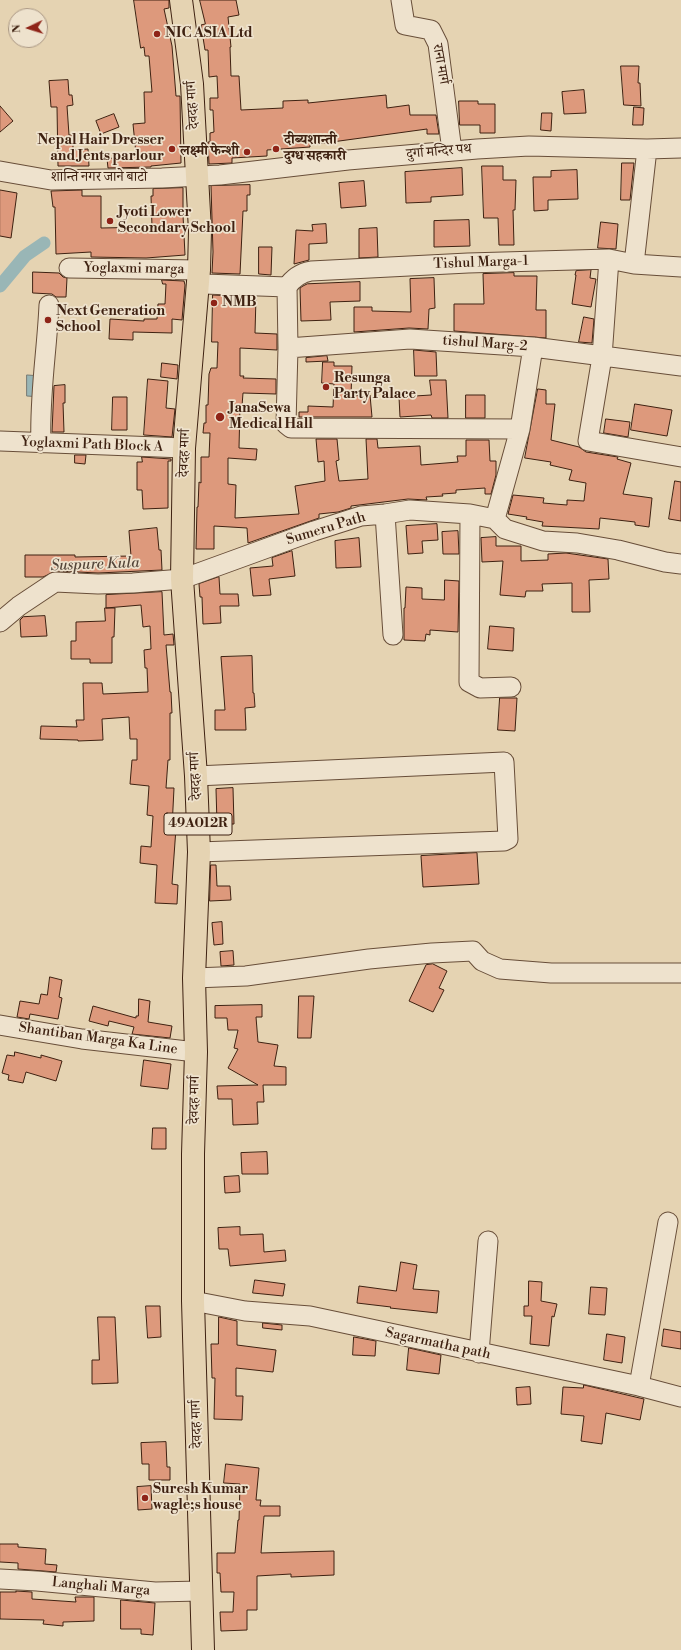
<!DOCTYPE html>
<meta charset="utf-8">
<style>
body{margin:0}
#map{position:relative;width:681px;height:1650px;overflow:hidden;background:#e5d3b2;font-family:"Libre Bodoni",serif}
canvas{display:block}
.north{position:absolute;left:8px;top:8px;width:40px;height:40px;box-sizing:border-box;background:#eee2cd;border:1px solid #a89582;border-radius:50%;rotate:266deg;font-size:11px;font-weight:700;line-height:16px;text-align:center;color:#3e2111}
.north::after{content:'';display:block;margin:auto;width:14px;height:18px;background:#8f2418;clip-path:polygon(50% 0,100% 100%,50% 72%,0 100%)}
</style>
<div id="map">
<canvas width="681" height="1650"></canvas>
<div class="north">N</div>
</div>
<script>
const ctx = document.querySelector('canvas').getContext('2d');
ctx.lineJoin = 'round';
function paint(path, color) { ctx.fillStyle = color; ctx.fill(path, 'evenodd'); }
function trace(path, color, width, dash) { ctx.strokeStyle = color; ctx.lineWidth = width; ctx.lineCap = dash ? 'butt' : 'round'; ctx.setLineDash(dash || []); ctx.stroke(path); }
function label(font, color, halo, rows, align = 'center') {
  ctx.font = font + ' "Libre Bodoni","Noto Serif Devanagari",serif'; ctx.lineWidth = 3.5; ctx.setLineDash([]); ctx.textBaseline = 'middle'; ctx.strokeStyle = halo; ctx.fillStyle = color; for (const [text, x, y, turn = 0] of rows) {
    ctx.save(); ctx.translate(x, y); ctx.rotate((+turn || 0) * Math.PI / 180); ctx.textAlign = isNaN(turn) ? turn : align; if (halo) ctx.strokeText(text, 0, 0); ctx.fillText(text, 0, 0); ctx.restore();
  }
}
const water = new Path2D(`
 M27,375l15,1 -1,21 -14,-1z`);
paint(water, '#99b6b6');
trace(water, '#757a74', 1);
trace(new Path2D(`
 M0,286l25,-30 19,-13`), '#99b6b6', 13);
const building = new Path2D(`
 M134,0h35v8l-5,1 8,37 4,50h4l1,67 -30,3v1l-43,1 -1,-9 29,-5 -3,-30 12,-1 -1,-31h8l-3,-36h-4l-1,-9 -3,1z
 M200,0h36l3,15 -11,2 3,30h-1l1,29h8l2,34 42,-2v-7l25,-1v3l78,-8 1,13 22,-3 1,10h26l3,19h-12v-5l-117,16v2l-43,3v6l-35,2v5l-23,1 -1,-22h2v-9l4,-1 -1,-22h-3v-12h8l-1,-22 -8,1 -1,-27h-3l-4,-25 4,-1z
 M621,66h18l-1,17h2l1,23 -17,-1z
 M68,80l1,15h3l1,10 -6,1 2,29h4v15l15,-1 1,17h-31l-1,-59h-6l-2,-26z
 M584,90l2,23 -22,1 -2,-22z
 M459,101h19v3h17v29h-15v-8h-20z
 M0,106l13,15 -13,11z
 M634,107l10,1 -1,17h-10z
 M542,113h10l-1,18 -10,-1z
 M114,114l5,13 -18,7 -5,-13z
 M622,163h12l-4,37h-9z
 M482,166h21v14h13l-1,30h-2l1,35h-15l-1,-27h-14z
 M462,168l1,27 -32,2v5l-25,1 -1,-31z
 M577,170l1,29 -30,1v10l-14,1 -1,-34h18v-6z
 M364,181l2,25 -25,2 -2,-25z
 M250,185v10h-3v16h-4l-3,63 -28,-1 1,-21 -2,-66z
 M183,188v27l2,40 -39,3 -55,-1v-5l-35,2 -1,-47h-2l-2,-16 31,-1v6h19v32l51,-1 -1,-31h2v-7z
 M0,190l17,3 -6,45 -11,-2z
 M469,220l1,26 -36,1v-26z
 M601,222l17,2 -2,25 -18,-1z
 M326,224l1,19 -18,1v16l-15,4 2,-34 17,1 -1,-6z
 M377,228l1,29 -19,1v-29z
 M259,247h13l-1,28 -12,-1z
 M591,270l-1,8 6,1 -5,28 -19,-3 4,-29h-1l1,-4z
 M33,272l26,1 4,4 4,1 -1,19h-10l-4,-3 -19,-1z
 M514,273v3h23l-1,34h10v28l-92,-7v-27h30l-1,-30z
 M434,278l1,30 -6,1 -1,20 -19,-1 -55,4v-25h18v4l39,1 -1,-33z
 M162,280l22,1 1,4 -3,35 -10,-1v14l-39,-1v8l-24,-1 1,-20 34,2v-2h13l1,-15h7l1,-20h-3z
 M360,282v19l-30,1 1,18 -30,1 -1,-33 3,-2 4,-2z
 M213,295l43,2 -1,36 22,1v16l-37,-2v28h4l-1,2 33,1v15l-33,-1 -1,13h-2l-1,42 18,1 -1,11 -28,-2v26l8,1 -1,33 64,-4 -4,-28 30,-5 -1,-20 -6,1 -2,-23h21l2,21 -3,1 3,20 29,-2 -2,-40h11l1,9 42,-2 1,19 37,-3 -1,-6h9v-16h23l1,21h6v14l-5,19h-6v-6l-29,2v3l-14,1 1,2 -17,1 1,3 -19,-1 -57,7v2l-13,4 -19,2v4l-71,25 -1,-15 -33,-2v23h-18l1,-42h1l1,-25 2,1v-26h8l1,-24h-7l1,-10h2v-18h2l1,-31 2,-6h6l1,-26h-6z
 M584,317l10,2 -2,24 -13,-1z
 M414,350l22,2 1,24h-22z
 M327,356l1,5 -22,1v-4z
 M323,362h11v4h18l-1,30 19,-1 2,22h-73v-5h9v-6l25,1 1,-23 -12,-1z
 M162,363l16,2 -1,14 -16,-2z
 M148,379l20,2 -2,27 9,1 -3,28 -28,-2z
 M430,380h16l2,38h-16l-1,-3 -31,2 -1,-20 32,-2z
 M65,385v18h-2l1,29h-12l2,-46z
 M538,389l8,1v14h9l-4,36 28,7 7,5 32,5 -1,2 14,4 -8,31 29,4 -3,29 -14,-2v-3l-35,-4 -1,11 -57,-3 1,-4 -17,-3 1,-2 -19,-3 5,-19 31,3 -1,5 24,2v-5l17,1 2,-18 -17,-3 3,-10 -22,-5 1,-3 -26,-4z
 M466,395h19v23h-19z
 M113,397h14v33h-15z
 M635,404l37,6 -5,26 -36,-6z
 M606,419l24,3 -2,15 -24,-4z
 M75,455h11l-1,9 -10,-1z
 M142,457l29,2v2h-3v47l-25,1 -1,-19h-5v-28h5z
 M675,481l6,1v39l-12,-2z
 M437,524l1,16 -16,1 1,12 -15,1 -2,-28z
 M157,528l2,22h2l1,20 -64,3 -42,-2 -13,6h-18v-22h50v2l56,-1 -2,-25z
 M458,531l1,23h-16l-1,-22z
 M496,537v9h25v15l27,-1v-6l18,-1 42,6 1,20 -20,1 1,32h-18v-29l-30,1 1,7h-17l-1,6 -25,-2 3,-34 -21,1 -1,-24z
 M359,538l2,29 -25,1 -1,-27z
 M292,551l3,25 -26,3 2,16 -18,1 -3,-28 23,-2 -1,-8z
 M219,577l1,17h18l1,12h-19l1,17 -18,1 -1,-27h-2l-1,-13z
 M445,580l14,1 -1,51 -28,-2v5l-4,-1 -1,7 -21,-1v-32h1l1,-21 16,1v11l22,1z
 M162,592l2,43 9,-1 1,11h-8l4,47h1l1,21h-2v47h-2l-2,28h8l-2,40h4l-4,56 6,1 -1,19 -22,-1 2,-38 -17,-2 1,-17 10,1 2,-31 -6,-1 2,-29 -19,-2 2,-24h5v-21h-7l-1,-22 -27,2 1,21 -25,1v-1l-38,-1 1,-13 36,1 -1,-7h8l-1,-37h19l1,11 45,-2 -1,-24h-2l-1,-18 7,-1 -1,-23 -7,1 -2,-22 -35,3v-13z
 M105,608h10l-1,29h-2v26h-22v-4h-19v-18h5v-19l29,-1z
 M45,616l2,20 -26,1 -1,-17 3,-3z
 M490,626l24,2 -1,23 -25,-2z
 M252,656l1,37h1l1,14 -10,1 1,22h-31v-20h10l-4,-53z
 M500,698h17l-2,33 -17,-1z
 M233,788l1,36h-17l-1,-35z
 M477,853l2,31 -56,3 -2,-31z
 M211,865h5l1,21h13l1,14 -21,1z
 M222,922l1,22 -9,1 -2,-22z
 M233,951l1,14 -13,1 -1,-14z
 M433,964l14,7 -8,17 5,2 -11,22 -24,-11 17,-36z
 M50,977l12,3 -3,17 3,1 -4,21 -28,-5 -1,5 -12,-2 3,-16 19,3 2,-10 6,1z
 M299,996h15l-3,42h-13z
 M139,999l11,2 -2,21 24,4 -2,12 -38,-4 2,-7 -25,-6 -1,5 -19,-5 4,-15 43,12v-2h2z
 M262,1005v12h-6l2,25 20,3 -4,21 12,1v18h-23l1,17h-7l1,22 -25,1 -1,-26h-14l-1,-13 41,-1 -30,-17 10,-19 -4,-1 4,-18h-10l-1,-12h-12v-12z
 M15,1052l26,6v-3l21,6 -6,20 -30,-9 -3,11 -15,-3 1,-5 -7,-2 5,-18 7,1z
 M144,1060l27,4 -3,25 -27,-3z
 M153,1128h13v21h-14z
 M267,1152l1,22h-26l-1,-21z
 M239,1176l1,16 -15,1 -1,-16z
 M240,1227v8l23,-1 1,18 21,-2 1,11 -56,5 -2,-17h-9l-1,-21z
 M401,1262l16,3 -4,24 26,2 -2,22 -47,-5 1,-1 -34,-4 2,-17 37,5z
 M255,1280l30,4 -2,12 -30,-3z
 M529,1281l13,1 -1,19 16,3 -3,13 -2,-1 -3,30 -19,-2 2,-28h-8v-10h4z
 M591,1287l16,1 -2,27 -16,-1z
 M146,1306h14l1,31 -13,1z
 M98,1317h17l3,66 -26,1v-24h7z
 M219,1317l18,4v24l39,5 -3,22 -37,-4v28h7l-1,24 -28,-1 1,-41h-3l-1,-34h7z
 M263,1323l19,2v5l-19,-2z
 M664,1329l17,3v17l-19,-3z
 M607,1334l18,3 -3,26 -18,-3z
 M354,1337l22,4 -1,15 -22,-1z
 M409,1348l32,7 -2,19 -32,-4z
 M584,1385l60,14 -4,21 -34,-7 -4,31 -21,-3 3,-25 -23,-2 2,-27 20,1z
 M530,1387l1,17 -14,1 -1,-17z
 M166,1442l1,25h3v13h-21v-16h-7l-1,-21z
 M226,1464l33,4 -3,32h5l-1,6h20v10h-16l-3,37 73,-2v24l-43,2v-3l-34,2v34h-10v20l-26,1 -1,-19h13l1,-20h-13l-1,-19h-3v-20h18l3,-33h1l1,-36 -16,-1z
 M151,1486l1,23 -14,1 -1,-23z
 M0,1544h18v3l28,2 -1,15 12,1 -1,7 -38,-3v-6l-18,-1z
 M16,1591l16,1v7l44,3 -1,-5h19v24l-31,1v4l-20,-2 1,-4 -44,-1v-27h16z
 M121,1600l34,3 -2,32 -12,-1v-5h-20z`);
paint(building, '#dd997c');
trace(building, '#3e2111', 1);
const minor = new Path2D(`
 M401,0l4,25 26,5 7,14 14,107
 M0,171l51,9 111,-2 58,-3 128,-15 129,-11 52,-3 118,3 34,-1
 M609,259l-7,98 -14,84 93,16
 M634,264l13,-115
 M69,268l130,2
 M198,282l6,2 83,3 1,61 -2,76 5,4 229,1
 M287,287c6,-9 13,-14 24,-16l157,-8 141,-4 25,5 47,3
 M288,348l122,-9 123,8 148,19
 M0,441l184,7
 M41,443c-2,-46 6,-92 8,-138
 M385,514l8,121
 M470,514l-1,168 11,6 31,-1
 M495,519l25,-90 13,-82
 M0,622l19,-16 36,-24 43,2 35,-1 49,-4 132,-48 47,-15 24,-2 25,-4 60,4 25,5 10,10 38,12 34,2 41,7 47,12 16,2
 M196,776l308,-14 4,77 -4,2 -305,11
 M194,978l52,-2 123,-17 63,-6 41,-2 9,10 18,8 51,4h130
 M0,1025l82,14 114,13
 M193,1301l52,10 65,5 329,70 42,11
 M479,1353l9,-112
 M639,1386l29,-164
 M0,1579l37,2 118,11 46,-1`);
const major = new Path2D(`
 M181,0l11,84 8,147 -1,39 -15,178 -2,131 14,197 3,76 -5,126 2,74 -3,102v147l10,349`);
trace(minor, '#684e39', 21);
trace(major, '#3e2111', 24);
trace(minor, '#eee2cd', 19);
trace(major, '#e5d3b2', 22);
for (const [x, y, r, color] of [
 [157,34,4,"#8f2418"],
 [172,149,4,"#8f2418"],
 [276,149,4,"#8f2418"],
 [247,152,4,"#8f2418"],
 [110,221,4,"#8f2418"],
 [214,303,4,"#8f2418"],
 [48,320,4,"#8f2418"],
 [326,387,4,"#8f2418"],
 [220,417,5,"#8f2418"],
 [145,1498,4,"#8f2418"]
]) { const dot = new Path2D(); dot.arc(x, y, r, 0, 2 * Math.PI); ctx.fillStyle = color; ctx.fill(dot); trace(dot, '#eee2cd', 1.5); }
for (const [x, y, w] of [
 [198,824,68]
]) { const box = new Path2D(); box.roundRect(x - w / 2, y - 11, w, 22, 3); ctx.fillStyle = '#eee2cd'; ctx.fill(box); trace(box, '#3e2111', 1); }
label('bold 13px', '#3e2111', null, [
 ["49A012R",198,824]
]);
label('bold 14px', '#3e2111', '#eee2cd', [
 ["NIC ASIA Ltd",165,34],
 ["Nepal Hair Dresser",164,141,"right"],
 ["and Jents parlour",164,157,"right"],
 ["दीब्यशान्ती",284,141],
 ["दुग्ध सहकारी",284,157],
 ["लक्ष्मी फेन्शी",239,152,"right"],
 ["Jyoti Lower",118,213],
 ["Secondary School",118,229],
 ["NMB",222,303],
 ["Next Generation",56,312],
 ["School",56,328],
 ["Resunga",334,379],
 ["Party Palace",334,395],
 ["JanaSewa",229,409],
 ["Medical Hall",229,425],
 ["Suresh Kumar",153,1490],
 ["wagle;s house",153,1506]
], 'left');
label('14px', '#3e2111', '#eee2cd', [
 ["राना मार्ग",440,64,80],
 ["देवदह मार्ग",193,105,-94],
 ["दुर्गा मन्दिर पथ",439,152,-5],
 ["शान्ति नगर जाने बाटो",99,178],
 ["Tishul Marga-1",481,263,-2],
 ["Yoglaxmi marga",134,269,1],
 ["tishul Marg-2",485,344,4],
 ["Yoglaxmi Path Block A",92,445,2],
 ["देवदह मार्ग",185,453,-88],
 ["Sumeru Path",326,529,-17],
 ["देवदह मार्ग",196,776,-93],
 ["Shantiban Marga Ka Line",98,1039,8],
 ["देवदह मार्ग",195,1100,-89],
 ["Sagarmatha path",438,1344,12],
 ["देवदह मार्ग",197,1424,-92],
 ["Langhali Marga",101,1587,5]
]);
label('italic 15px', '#55463a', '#eee2cd', [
 ["Suspure Kula",95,565,-2]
]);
</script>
